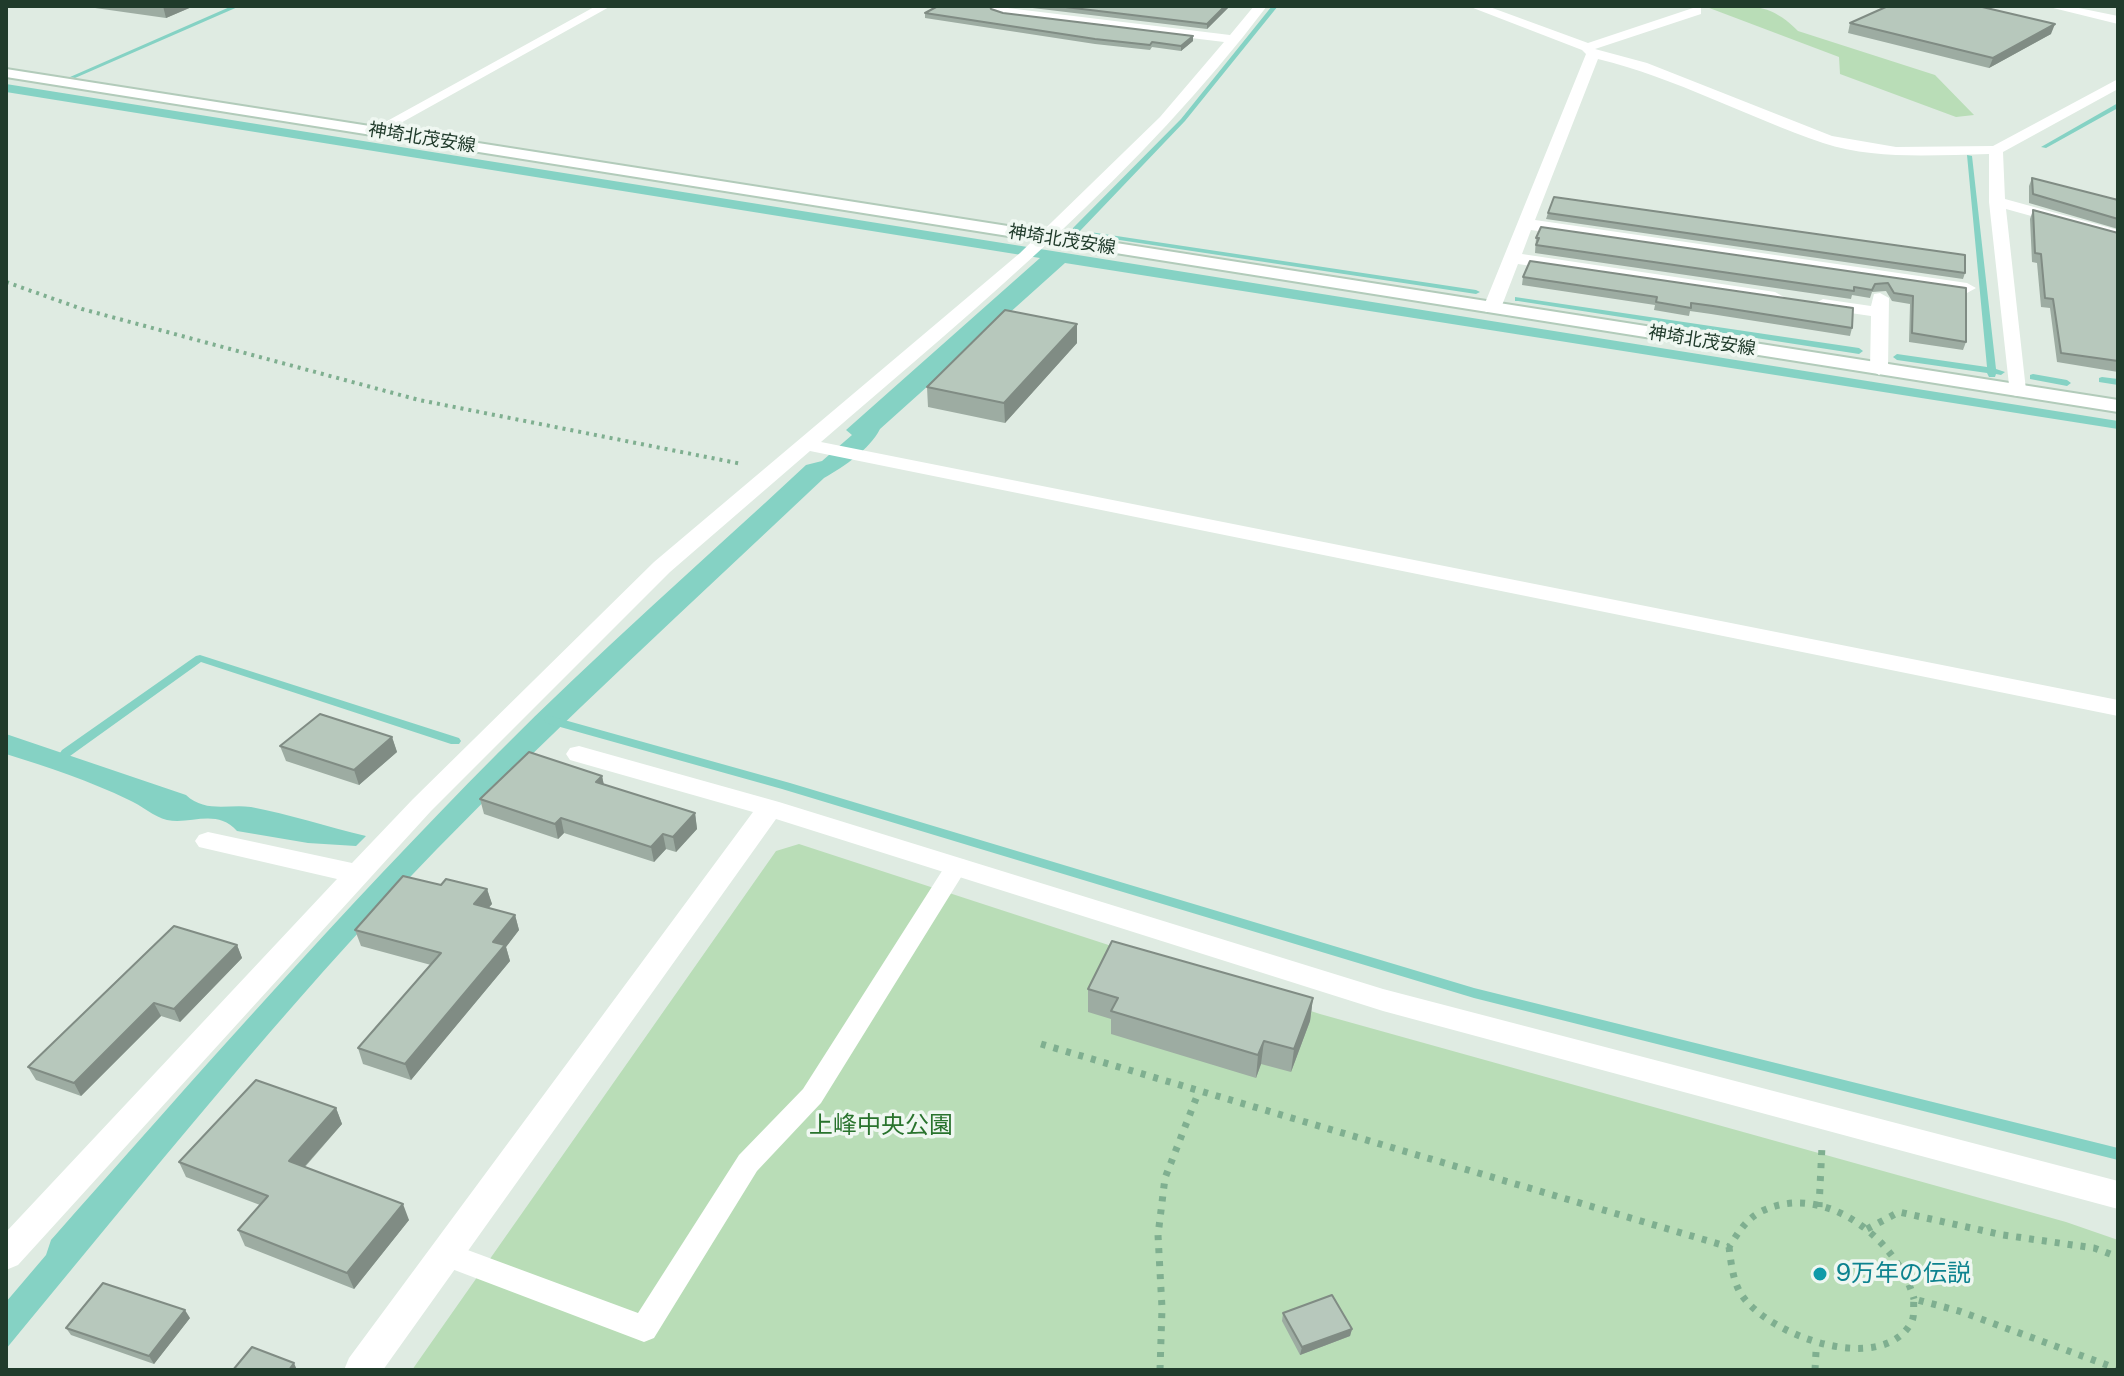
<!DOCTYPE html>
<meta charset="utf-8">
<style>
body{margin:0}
#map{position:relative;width:2124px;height:1376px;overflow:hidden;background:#dfebe2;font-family:"Public Sans",sans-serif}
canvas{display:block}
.frame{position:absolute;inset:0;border:8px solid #203b2b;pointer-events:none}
</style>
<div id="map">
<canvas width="2124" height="1376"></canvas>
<div class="frame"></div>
</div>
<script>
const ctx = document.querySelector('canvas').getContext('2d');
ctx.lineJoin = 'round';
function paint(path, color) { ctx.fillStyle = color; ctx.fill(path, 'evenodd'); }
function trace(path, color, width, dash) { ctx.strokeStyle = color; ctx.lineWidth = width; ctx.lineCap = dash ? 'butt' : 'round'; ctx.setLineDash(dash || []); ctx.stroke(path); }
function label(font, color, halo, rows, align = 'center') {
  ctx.font = font + ' "Public Sans","Noto Sans JP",sans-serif'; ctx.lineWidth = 7; ctx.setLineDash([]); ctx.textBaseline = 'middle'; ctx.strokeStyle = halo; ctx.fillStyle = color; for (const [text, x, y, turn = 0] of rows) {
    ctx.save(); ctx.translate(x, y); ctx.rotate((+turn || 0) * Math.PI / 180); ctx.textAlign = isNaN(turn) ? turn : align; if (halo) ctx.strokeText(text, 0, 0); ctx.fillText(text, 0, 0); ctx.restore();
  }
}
paint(new Path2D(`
 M1704,6c41,0 64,-6 94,25l137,44 39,40 -18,2 -116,-43 -1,-17z
 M799,844l521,170 746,208 52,18v130h-1706l364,-519z`), '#b9ddb7');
paint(new Path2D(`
 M6,84l2112,337v8l-1053,-166 -185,166c-11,21 -35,37 -56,49 -130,123 -263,244 -388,372 -153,158 -290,330 -430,499v-47l40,-47 5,-15c146,-165 291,-330 446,-486 99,-100 206,-193 309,-289l16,-4 30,-26 -6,-5 194,-172 -1034,-166z
 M6,734l180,61c19,18 42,9 65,12 38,7 77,20 115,29l-10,10 -48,-3 -71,-12c-21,-23 -46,-6 -70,-11 -13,-3 -26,-15 -38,-20 -39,-19 -81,-33 -123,-46z`), '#85d2c4');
paint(new Path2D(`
 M232,6h8l-165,72 -5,-1z
 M1272,6h6l-93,115 -106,111h-6v-4l108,-109z
 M2118,103v5l-72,40 -5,-1z
 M1967,155l5,1 24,213 9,3 -4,3 -5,-1 -1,3h-6l-2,-4 -90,-13 -4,-3 4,-3 90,13z
 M1090,232l386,58 4,2 -4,2 -383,-58 -4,-2z
 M1515,297l344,51 4,3 -4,3 -341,-53h-3z
 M2033,374l34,6 4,3 -4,3 -37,-7v-4z
 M2102,377l16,2v6l-19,-3v-4z
 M200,655l259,83 2,3 -2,3h-8l-250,-82 -131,94h-8l-2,-3 2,-3 134,-94z
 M550,716l240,67 684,205 644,160v12l-644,-162 -692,-209 -236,-66 -2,-3 2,-3z`), '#85d2c4');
const secondary = new Path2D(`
 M6,69l2112,331v12l-2112,-335z`);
trace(secondary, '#b2cbba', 4);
trace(new Path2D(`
 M6,282l76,27 337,91 323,64`), '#7faf90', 4, [3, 5]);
trace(new Path2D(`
 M1041,1044l688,203c9,-14 17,-28 33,-36 63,-30 136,29 152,88
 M1819,1207l3,-61
 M1867,1229l32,-17 104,23 91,13 24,9
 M1729,1247c2,16 4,34 12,47 27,42 140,82 170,29 4,-6 2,-17 3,-24l45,12 159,58
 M1160,1370l2,-62 -4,-73 7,-57 34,-87
 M1815,1370l1,-18`), '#7faf90', 7, [5, 8]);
paint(new Path2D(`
 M957,858l8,2 3,6 -147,237 -64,68 -103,167 -10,4 -208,-79 -4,-9 4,-9 10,-3 192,71 101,-158 64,-66 146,-229z`), '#fff');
paint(new Path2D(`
 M596,6h15l-230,128 -5,1 -7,-4z
 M991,6l239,29 24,-29h13c-126,167 -288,300 -446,436l1297,258v16l-1308,-265 -140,121 -239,239 -413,454 -12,5v-38l331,-353 -138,-32 -4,-6 4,-6 9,-3 144,31 61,-64 241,-237 366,-309 140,-136 64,-75 -221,-27 -11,-4z
 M1468,6h19l101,37 105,-35h8v6l-106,35 52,14 185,73 64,11 97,-1 125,-67v10l-115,63 2,47 113,31v10l-112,-31 20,181 -9,6 -7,-2 -21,-192v-48c-55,1 -114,6 -166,-11 -76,-26 -147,-65 -225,-84l-63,161 432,63 9,5 -9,5 -436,-63 -9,24 253,38 9,5 -9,5 -257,-38 -17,44 -3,4h-12l-3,-4 103,-254 -4,-4z
 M2045,6h24l49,10v8z
 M1880,293l9,5 -1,71 -9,6 -9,-6 1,-53 -48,-7 -9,-5 9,-5 48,7 3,-12z
 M579,746l200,56 604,187 735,192v28l-735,-198 -607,-192 -393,551h-39l5,-12 404,-546 -183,-52 -4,-6 4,-6z`), '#fff');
paint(secondary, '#fff');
paint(new Path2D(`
 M81,6h113l-28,12z
 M1016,6h214l-23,23z
 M991,9l12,4 190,28 -12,10 -29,-4 -2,3 -55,-6 -170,-26v-5z
 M1850,23l201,11 -62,34 -141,-35z
 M2032,178l86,22v29l-89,-26v-17z
 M2033,210l85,23v139l-61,-10 -7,-54 -9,-1 -4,-44 -5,-1 -2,-43z
 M1548,213l417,60 -2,6 -417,-60z
 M1536,238l430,50v54l-3,8 -54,-8 1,-38 -18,-3 -6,-10 -14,1 -2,6 -18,-3 -1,4 -316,-46z
 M1530,261l322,67 -2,8 -139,-22 -21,-3 -1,5 -35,-6 1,-5 -133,-20 1,-8z
 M1077,324v19l-72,80 -77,-16 -1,-20z
 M392,737l5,15 -38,33 -73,-24 -6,-15z
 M602,776l2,9 91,28 2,16 -21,23 -10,-3 -12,13 -90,-29 -6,6 -74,-25 -4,-15z
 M441,885l46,4 5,15 -4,4 27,7 4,15 -13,17 4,14 -99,119 -48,-16 -5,-16 73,-83 -70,-19 -6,-16z
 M237,945l5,13 -62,64 -19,-6 -80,80 -45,-16 -8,-13z
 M1088,989l225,9 -3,23 -19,51 -30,-8 -5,14 -145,-44v-15l-23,-7z
 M336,1108l6,16 -37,43 104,53 -55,69 -109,-43 -7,-16 22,-25 -74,-28 -7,-15z
 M1283,1313l69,16 -2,7 -50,19 -18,-34z
 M190,1318l-36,46 -83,-29 -5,-7z`), '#9daca2');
paint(new Path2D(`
 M163,6h31l-28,12z
 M1225,6h5l-23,23v-5z
 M2055,24l-4,10 -62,34 4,-10z
 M1193,36v5l-12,10v-5z
 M1077,324v19l-72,80 -1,-20z
 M392,737l5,15 -38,33 -5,-15z
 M602,776l3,15 -9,-9z
 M695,813l2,16 -21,23 -3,-15z
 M561,818l3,15 -6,6 -3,-15z
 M663,834l3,15 -12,13 -3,-15z
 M487,889l5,15 -14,16 -4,-16z
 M515,915l4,15 -13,17 4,14 -99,119 -6,-16 88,-122z
 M237,945l5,13 -62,64 -6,-13z
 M1313,998l-3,23 -19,51 3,-23z
 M154,1003l7,13 -80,80 -7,-13z
 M1264,1041l-3,23 -5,14 2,-23z
 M336,1108l6,16 -46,52 -7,-15z
 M403,1204l6,16 -55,69 -7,-16z
 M185,1310l5,8 -36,46 -5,-8z
 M1352,1329l-2,7 -50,19 2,-8z
 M294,1363l3,7h-8z`), '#808c84');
const building = new Path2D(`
 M938,6h52l1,3 12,4 190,23 -12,10 -29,-4 -2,3 -55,-6 -170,-26z
 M1057,6h168l-18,18z
 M1888,6h90l77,18 -62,34 -143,-35z
 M2032,178l86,22v19l-85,-25z
 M1554,197l411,58v18l-417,-60z
 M2033,210l85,23v128l-57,-8 -8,-54 -8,-1 -4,-44 -6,-1z
 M1541,227l425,61v54l-54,-9 1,-37 -19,-3 -6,-10 -13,1 -3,6 -18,-3v4l-318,-46 3,-7h-3z
 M1530,261l323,47 -1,20 -139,-22 -22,-3v5l-35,-6 1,-5 -134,-20z
 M1005,310l72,14 -73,79 -77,-16z
 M320,714l72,23 -38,33 -74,-24z
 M529,752l73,24 -6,6 99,31 -22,24 -10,-3 -12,13 -90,-29 -6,6 -75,-25z
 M403,876l38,9 5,-6 41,10 -13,15 41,11 -22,27 12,3 -100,119 -47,-16 83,-95 -86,-23z
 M174,926l63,19 -63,64 -20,-6 -80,80 -46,-16z
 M1112,941l201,57 -19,51 -30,-8 -6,14 -147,-44 7,-13 -30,-9z
 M256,1080l80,28 -47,53 114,43 -56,69 -109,-43 30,-34 -89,-34z
 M103,1283l82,27 -36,46 -83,-28z
 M1332,1295l20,34 -50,18 -19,-34z
 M252,1347l42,16 -5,7h-56z`);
paint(building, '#b7c8bc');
trace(building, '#808c84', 2);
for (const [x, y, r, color] of [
 [1820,1274,8,"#0f9aa8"]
]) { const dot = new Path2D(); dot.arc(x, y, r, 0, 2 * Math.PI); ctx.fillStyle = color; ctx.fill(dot); trace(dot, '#eff7f1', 3); }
label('18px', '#203b2b', '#eff7f1', [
 ["神埼北茂安線",422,138,9],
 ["神埼北茂安線",1062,240,9],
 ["神埼北茂安線",1702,341,9]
]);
label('24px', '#29732d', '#eff7f1', [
 ["上峰中央公園",881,1126]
]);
label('24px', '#0d838f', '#eff7f1', [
 ["9万年の伝説",1836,1274]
], 'left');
</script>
